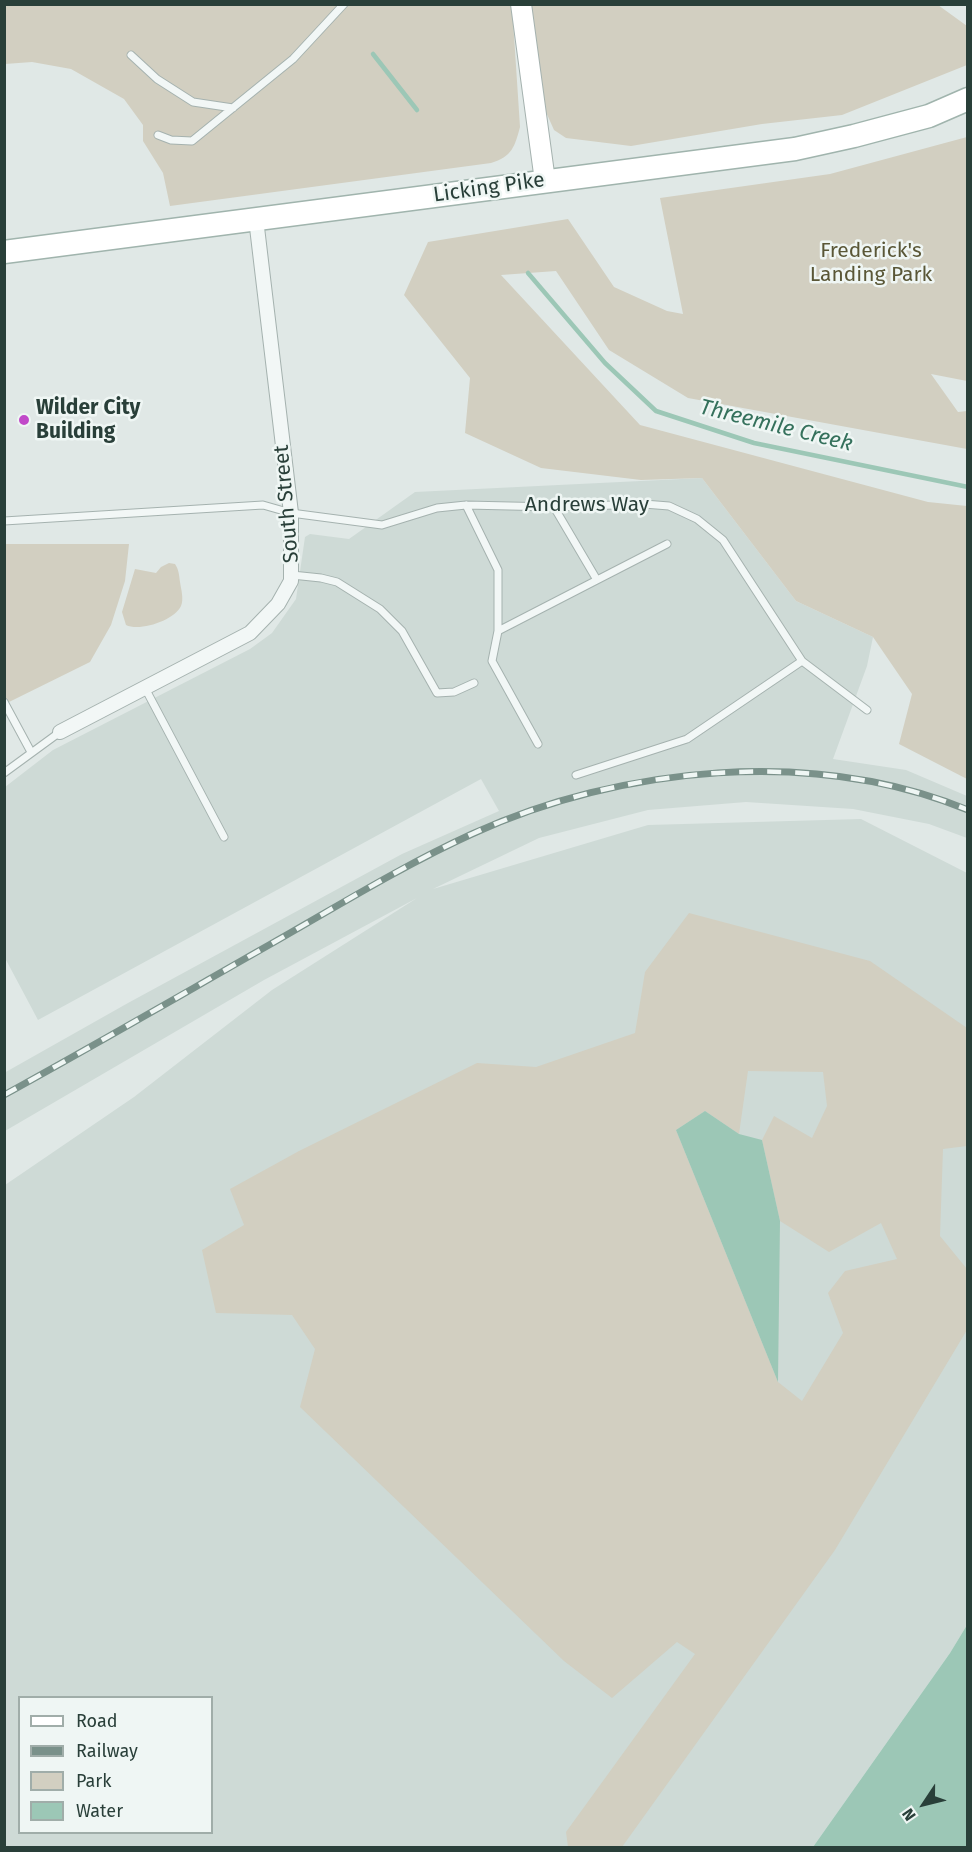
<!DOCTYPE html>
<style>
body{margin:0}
#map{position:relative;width:972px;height:1852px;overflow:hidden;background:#e0e8e6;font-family:"Fira Sans",sans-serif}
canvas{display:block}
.frame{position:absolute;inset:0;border:6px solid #293f39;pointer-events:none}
.legend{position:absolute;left:18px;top:1696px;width:195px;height:138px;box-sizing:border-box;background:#eff6f4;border:2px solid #a0ada9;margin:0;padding:8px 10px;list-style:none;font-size:18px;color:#293f39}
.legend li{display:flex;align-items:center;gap:12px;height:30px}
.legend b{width:30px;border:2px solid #a0ada9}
.north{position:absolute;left:894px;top:1774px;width:60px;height:60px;-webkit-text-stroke:4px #eff6f4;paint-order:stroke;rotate:235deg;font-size:16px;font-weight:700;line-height:24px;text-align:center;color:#293f39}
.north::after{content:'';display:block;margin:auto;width:21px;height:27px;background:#293f39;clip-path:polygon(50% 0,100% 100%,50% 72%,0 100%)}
</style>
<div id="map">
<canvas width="972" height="1852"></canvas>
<div class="frame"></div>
<ul class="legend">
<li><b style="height:8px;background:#fff"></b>Road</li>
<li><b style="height:8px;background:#7a918a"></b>Railway</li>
<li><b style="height:16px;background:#d2cfc1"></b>Park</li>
<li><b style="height:16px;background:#9cc7b6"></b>Water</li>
</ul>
<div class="north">N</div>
</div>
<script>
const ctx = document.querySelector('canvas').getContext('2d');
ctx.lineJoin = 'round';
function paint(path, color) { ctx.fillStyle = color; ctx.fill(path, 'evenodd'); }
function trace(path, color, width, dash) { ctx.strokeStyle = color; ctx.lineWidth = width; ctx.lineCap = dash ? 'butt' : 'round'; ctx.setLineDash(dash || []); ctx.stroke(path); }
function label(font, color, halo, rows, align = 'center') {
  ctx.font = font + ' "Fira Sans",sans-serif'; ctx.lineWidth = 5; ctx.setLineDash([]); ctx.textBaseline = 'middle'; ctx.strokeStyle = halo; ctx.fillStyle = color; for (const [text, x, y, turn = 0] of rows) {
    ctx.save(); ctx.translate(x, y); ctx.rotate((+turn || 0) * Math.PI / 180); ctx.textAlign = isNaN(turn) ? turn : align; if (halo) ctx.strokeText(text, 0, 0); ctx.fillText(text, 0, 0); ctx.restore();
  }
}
paint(new Path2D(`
 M702,478l94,123 77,36 -6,29 -34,93 73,11 61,26v42l-38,-14 -76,-15 -107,-7 -98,8 -109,28 -106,51 215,-64 213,-6 106,54v752l-17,28 -137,194h-808v-662l129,-88 138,-107 145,-92 -153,82 -259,151 -1,-58 124,-70 274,-149 97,-43 -18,-32 -443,241 -33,-62v-171l48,-37 197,-101 22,-16 24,-34 9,-62 5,-3 39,5 66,-47zM20,1698h192v134h-192z`), '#cedad6');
paint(new Path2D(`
 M4,5h508l8,122c-5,19 -8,30 -29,36l-321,43 -7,-33 -20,-32v-16l-19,-26 -53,-30 -39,-7 -27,2z
 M531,5h407l29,21v39l-125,50 -80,9 -131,22 -65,-8 -12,-8 -8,-18z
 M967,137v244l-36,-7 27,38 9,-1v38l-279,-51 -79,-48 -53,-79 -55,4 139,150 288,77 39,4v273l-68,-35 13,-50 -39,-57 -77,-36 -94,-123 -61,2 -100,-12 -76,-35 5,-55 -66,-83 24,-53 140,-23 46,68 53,24 16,3 -23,-116 170,-24z
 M5,544h124l-4,37 -14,44 -21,37 -85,42z
 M169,563l6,1c4,6 4,11 5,18 1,7 4,17 1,24 -6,14 -41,26 -55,19l-4,-13 13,-43 21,4 5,-6z
 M689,913l181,48 97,67v118l-24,3 -3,87 27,33v61l-132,220 -213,297h-54l-2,-15 129,-178 -18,-12 -65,56 -48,-37 -264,-254 15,-58 -23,-34 -76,-2 -14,-63 42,-25 -14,-36 69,-38 178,-88 59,4 99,-34 10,-61zM748,1071l75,1 4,34 -15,32 -38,-22 -12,24 18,81 49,31 52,-29 16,36 -52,12 -17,22 15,40 -41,68 -24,-19 -102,-252 29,-19 34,23z`), '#d2cfc1');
paint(new Path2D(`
 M705,1111l34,23 23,6 18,81 -2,161 -102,-252z
 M967,1625v222h-154l137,-194z`), '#9cc7b6');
trace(new Path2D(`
 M373,54l44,56
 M528,273l77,90 51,48 98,32 214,44`), '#9cc7b6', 4.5);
const service = new Path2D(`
 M131,55l26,24 36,23 40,6
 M158,135l13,5 21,1 101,-82 51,-55
 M466,505l32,65v61l99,-51 -43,-73
 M4,521l259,-16 28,8 91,12 55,-17 29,-3 88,2 90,-3 25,2 28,13 26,21 79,121 65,49
 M292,575l29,3 16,4 43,27 22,22 35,62 17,-1 20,-9
 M597,580l70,-36
 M498,631l-6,30 46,83
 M145,688l79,149
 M4,702l27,50
 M4,773l56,-41
 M576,775l111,-36 115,-78`);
const minor = new Path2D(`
 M60,732l190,-99 28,-29 13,-23v-68l-35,-294`);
const secondary = new Path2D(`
 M521,4l24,177`);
const primary = new Path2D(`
 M4,252l791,-103 59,-13 75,-20 39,-17`);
trace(service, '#a5b2af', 9);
trace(minor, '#a5b2af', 16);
trace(secondary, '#a5b2af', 22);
trace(primary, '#a0b4ad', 25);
trace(service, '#f2f7f6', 7);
trace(minor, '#f2f7f6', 14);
trace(secondary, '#fff', 20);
trace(primary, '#fff', 22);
const rail = new Path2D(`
 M4,1095c89,-49 177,-100 265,-150 67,-38 133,-79 203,-111 149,-68 342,-87 496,-24`);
trace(rail, '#7a918a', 7);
trace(rail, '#eff6f4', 4.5, [14]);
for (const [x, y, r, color] of [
 [24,420,6,"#c149c9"]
]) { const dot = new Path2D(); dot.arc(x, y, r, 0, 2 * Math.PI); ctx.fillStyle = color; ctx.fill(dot); trace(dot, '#eff6f4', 2); }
label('21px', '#293f39', '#eff6f4', [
 ["Licking Pike",489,188,-8],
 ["South Street",287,504,-95],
 ["Andrews Way",587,505]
]);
label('21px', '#5a5737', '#eff6f4', [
 ["Frederick's",871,251],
 ["Landing Park",871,275]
]);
label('bold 21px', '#293f39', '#eff6f4', [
 ["Wilder City",36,408],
 ["Building",36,432]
], 'left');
label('italic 22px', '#35715c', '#eff6f4', [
 ["Threemile Creek",776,426,14]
]);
</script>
